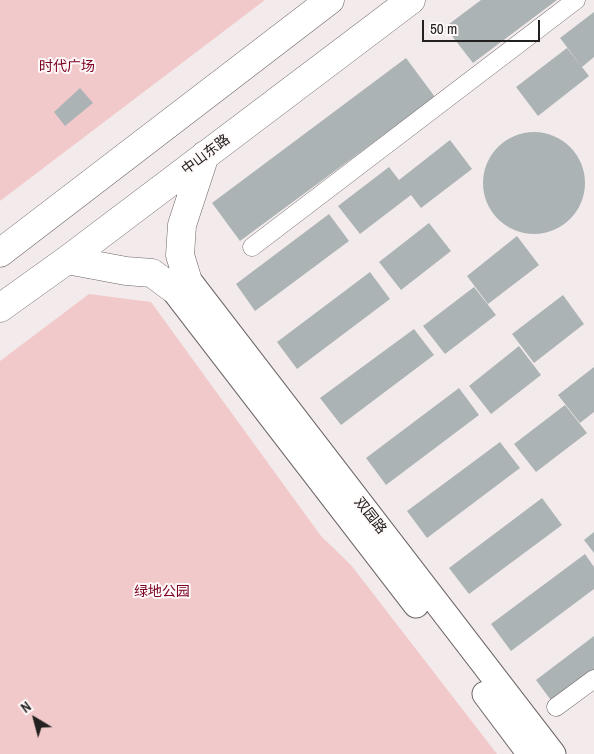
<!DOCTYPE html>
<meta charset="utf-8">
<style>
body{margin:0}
#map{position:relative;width:594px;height:754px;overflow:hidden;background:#f3ebeb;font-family:"Archivo Narrow",sans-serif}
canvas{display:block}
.north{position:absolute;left:10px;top:694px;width:50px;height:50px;-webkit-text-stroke:4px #fff8f8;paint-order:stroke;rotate:323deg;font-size:14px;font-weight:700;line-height:20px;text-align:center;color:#232020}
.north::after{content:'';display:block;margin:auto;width:18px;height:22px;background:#232020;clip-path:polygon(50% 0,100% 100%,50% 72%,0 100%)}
.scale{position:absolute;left:422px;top:20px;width:118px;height:22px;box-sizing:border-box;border:2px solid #232020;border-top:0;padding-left:6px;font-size:15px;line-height:18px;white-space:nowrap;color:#232020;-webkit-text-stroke:4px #fff8f8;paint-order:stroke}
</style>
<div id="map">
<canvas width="594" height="754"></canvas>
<div class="north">N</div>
<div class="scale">50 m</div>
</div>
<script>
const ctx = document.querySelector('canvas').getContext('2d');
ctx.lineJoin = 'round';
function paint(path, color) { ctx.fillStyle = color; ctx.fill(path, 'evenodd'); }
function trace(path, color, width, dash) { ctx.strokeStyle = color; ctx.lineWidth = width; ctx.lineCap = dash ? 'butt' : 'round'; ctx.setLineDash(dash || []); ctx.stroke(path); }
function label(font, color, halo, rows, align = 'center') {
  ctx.font = font + ' "Archivo Narrow","Noto Sans SC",sans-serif'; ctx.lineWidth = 4; ctx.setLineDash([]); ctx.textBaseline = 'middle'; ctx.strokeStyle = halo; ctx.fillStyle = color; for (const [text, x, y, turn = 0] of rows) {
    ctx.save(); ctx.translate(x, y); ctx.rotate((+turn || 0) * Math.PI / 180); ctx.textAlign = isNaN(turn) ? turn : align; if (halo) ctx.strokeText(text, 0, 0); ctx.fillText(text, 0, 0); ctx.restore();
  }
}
paint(new Path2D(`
 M0,0h265l-265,201z
 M89,294l62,8 170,234 30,29 146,189h-497v-393z`), '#f2c9cb');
paint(new Path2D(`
 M481,0h76l-84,63 -28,-36z
 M594,12v45l-12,10 -22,-29z
 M567,48l22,28 -51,40 -22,-29z
 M406,58l29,39 -195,144 -28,-38z
 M80,88l13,15 -28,23 -11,-14z
 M483 183a51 51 0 1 1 102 0a51 51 0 1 1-102 0Z
 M450,140l22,29 -51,39 -10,-13 -51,39 -22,-28 51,-39 10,13z
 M329,214l20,27 -94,70 -19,-27z
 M429,223l22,28 -50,39 -22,-28z
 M517,236l22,29 -51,39 -21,-28z
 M370,272l20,27 -93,70 -20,-27z
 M474,287l22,28 -51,39 -22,-28z
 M563,295l21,29 -50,39 -22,-29z
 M414,329l20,26 -93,70 -21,-27z
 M519,346l22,29 -50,39 -22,-28z
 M594,367v45l-14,11 -22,-28z
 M459,388l20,27 -93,70 -20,-27z
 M565,405l22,28 -51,39 -22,-28z
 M500,442l20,26 -93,70 -20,-27z
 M542,498l20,27 -93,69 -20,-26z
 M594,532v21l-10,-13z
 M585,554l9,13v22l-83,62 -20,-27z
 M594,636v42l-38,29 -20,-27z`), '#acb3b5');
const street = new Path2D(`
 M252,247l324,-247
 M556,707l38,-28`);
const secondary = new Path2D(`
 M187,278l366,476
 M172,288l244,317
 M485,694l45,60`);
const primary = new Path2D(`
 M0,253l330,-253
 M67,260l59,11 26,2 20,15
 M187,278l-7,-23 2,-30 23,-70
 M0,308l67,-48 344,-260`);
trace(street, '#6e6667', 19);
trace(secondary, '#6e6667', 27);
trace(primary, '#6e6667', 29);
trace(street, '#fff', 18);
trace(secondary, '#fff', 25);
trace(primary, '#fff', 28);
label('14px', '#7a0124', '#fff8f8', [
 ["时代广场",67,67],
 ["绿地公园",162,592]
]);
label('14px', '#232020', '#fff8f8', [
 ["中山东路",206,155,-37],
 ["双园路",370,516,52]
]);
</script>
